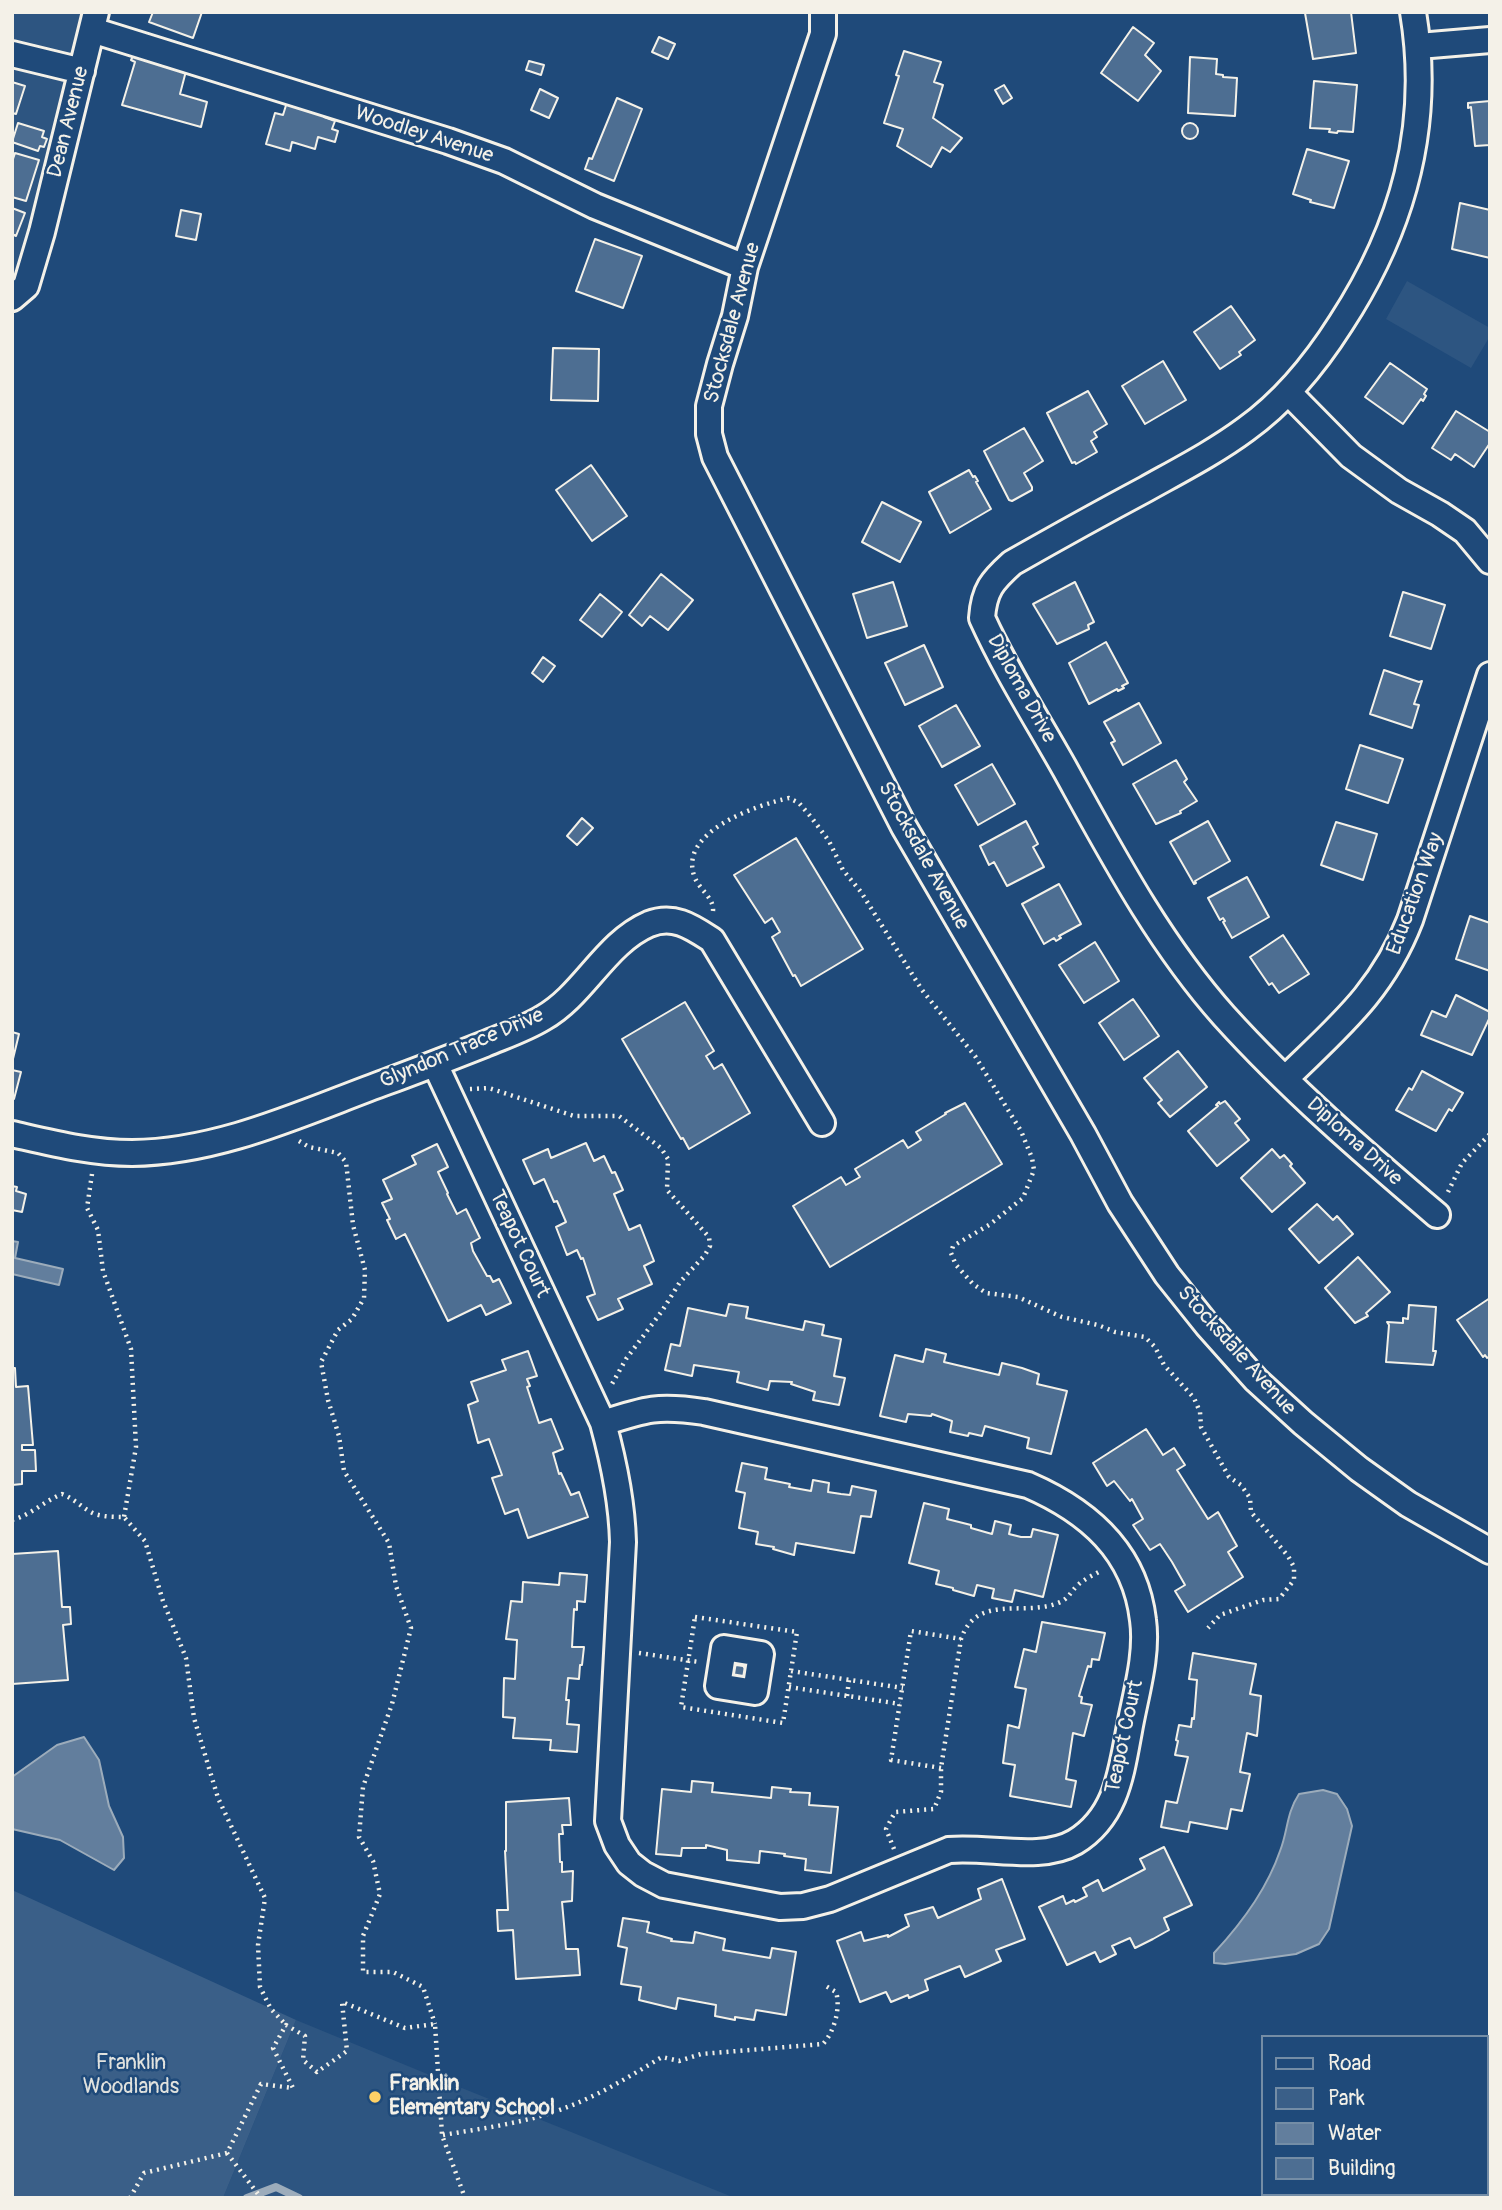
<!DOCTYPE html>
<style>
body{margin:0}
#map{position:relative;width:1502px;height:2210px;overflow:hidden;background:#1f4a7a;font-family:Pangolin,sans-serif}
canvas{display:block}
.frame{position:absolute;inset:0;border:14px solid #f4f1e8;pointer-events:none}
.legend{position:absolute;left:1261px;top:2035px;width:228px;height:161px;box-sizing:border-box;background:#1f4a7a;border:2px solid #748da6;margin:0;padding:9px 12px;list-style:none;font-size:21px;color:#f4f1e8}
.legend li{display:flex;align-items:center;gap:14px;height:35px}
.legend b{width:35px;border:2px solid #748da6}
</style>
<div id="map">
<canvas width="1502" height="2210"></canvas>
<div class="frame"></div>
<ul class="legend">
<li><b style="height:9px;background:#1f4a7a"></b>Road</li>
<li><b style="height:19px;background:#3a5f88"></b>Park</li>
<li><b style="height:19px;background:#627e9d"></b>Water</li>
<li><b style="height:19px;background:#4d6e92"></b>Building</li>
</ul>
</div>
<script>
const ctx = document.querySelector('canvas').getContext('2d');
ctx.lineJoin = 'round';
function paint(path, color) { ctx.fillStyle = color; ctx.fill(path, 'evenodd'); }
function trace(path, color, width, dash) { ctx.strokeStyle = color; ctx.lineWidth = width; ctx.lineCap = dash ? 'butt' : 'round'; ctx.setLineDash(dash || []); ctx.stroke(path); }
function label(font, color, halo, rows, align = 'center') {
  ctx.font = font + ' Pangolin,sans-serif'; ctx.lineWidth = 5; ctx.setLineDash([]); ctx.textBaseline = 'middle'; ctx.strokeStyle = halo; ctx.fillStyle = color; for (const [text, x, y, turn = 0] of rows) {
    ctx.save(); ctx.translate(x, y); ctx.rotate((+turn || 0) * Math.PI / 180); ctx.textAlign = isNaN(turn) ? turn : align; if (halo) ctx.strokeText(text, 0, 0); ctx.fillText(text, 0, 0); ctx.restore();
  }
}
paint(new Path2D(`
 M12,12h72l-5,40 -67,261z
 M1407,281l83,47v8l-19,32 -85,-49z
 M296,2020l141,58 298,120h-512z`), '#2d5581');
paint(new Path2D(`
 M12,1890l284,130 -73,178h-211z`), '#3a5f88');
const water = new Path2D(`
 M12,1241l6,1 -3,16 48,11 -4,16 -47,-11z
 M84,1737l15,23 10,46 14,31 1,21 -10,12 -54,-30 -48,-11v-52l45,-32z
 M1323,1790l14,4 10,15 5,17 -23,103 -10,15 -23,10 -71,10 -11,-1v-10c27,-29 53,-64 66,-102 8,-20 6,-37 19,-57z`);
paint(water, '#627e9d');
trace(water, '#9cacbb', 2);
trace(new Path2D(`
 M247,2198l29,-11 23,11`), '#9cacbb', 8);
const building = new Path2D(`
 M153,12h49l-9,26 -44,-16z
 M1351,12l5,41 -43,6 -8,-46z
 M1133,27l21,16 -9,12 16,16 -23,30 -37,-28z
 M659,37l16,7 -7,15 -16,-7z
 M904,51l37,11 -7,20 9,3 -10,33 29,20 -12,14 -8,-5 -11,20 -34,-21 6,-17 -19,-6 15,-47 -3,-1z
 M133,56l53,15 -6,23 27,8 -6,25 -79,-22 13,-43 -4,-2z
 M1190,57l27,2 -1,15 7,1v2l14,1 -2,38 -47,-3z
 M529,61l15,4 -3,10 -15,-5z
 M1314,81l43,4 -4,47 -15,-1 -1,2 -8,-1 1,-3 -20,-1z
 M12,82l13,4 -9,28 -4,-1z
 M1004,85l8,13 -9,6 -8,-14z
 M540,89l18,9 -9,20 -18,-8z
 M617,98l25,11 -28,72 -29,-12 4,-11 3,1z
 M1490,101v44l-15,1 -4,-39 -3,1v-5z
 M287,102l38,12 -1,3 11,4 -3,8 6,2 -3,11 -17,-5 -3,12 -23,-7 -2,9 -24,-7 9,-31 8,2z
 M18,123l26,8 -2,6 5,2 -3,8 -4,-1 -2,5 -26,-9z
 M1182 131a8 8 0 1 1 16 0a8 8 0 1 1-16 0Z
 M1307,149l42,12 -15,47 -24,-6 1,-2 -18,-6z
 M15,153l24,7 -13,41 -14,-4v-35z
 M1460,203l30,7v48l-38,-9z
 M12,208l13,5 -9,23 -4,-2z
 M181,210l20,4 -5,26 -20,-4z
 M595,239l47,17 -19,52 -47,-17z
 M1231,306l24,34 -16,12 2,3 -21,14 -26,-37z
 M553,348l46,1 -1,52 -47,-1z
 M1163,361l23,39 -41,24 -23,-38z
 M1390,363l37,26 -3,5 2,2 -3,5 -2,-2 -18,25 -38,-27z
 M1088,391l19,33 -13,8 3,5 -6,4 6,11 -21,12 -1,-2 -3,1 -25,-50z
 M1456,411l34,21v11l-16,24 -19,-13 -4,6 -19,-12z
 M1024,428l19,33 -19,12 8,14v3l-20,11 -3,-1 -25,-49z
 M591,465l36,51 -35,25 -36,-51z
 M969,470l4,7 2,-1 3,5 -2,1 15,27 -41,24 -21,-41z
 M882,502l39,20 -21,40 -38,-20z
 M661,574l32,26 -25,30 -18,-14 -8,10 -13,-11z
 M893,582l14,44 -40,12 -14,-44z
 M1075,582l19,40 -6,3 1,4 -32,15 -24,-40z
 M1403,592l42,13 -14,44 -41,-13z
 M600,594l22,18 -20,25 -22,-17z
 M1106,642l22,41 -6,3 2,2 -6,3 -1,-2 -28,15 -20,-41z
 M924,645l19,42 -38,18 -20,-42z
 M543,657l12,9 -12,16 -11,-9z
 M1384,670l35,12 3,-1 -8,23 5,1 -7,23 -42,-14z
 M1139,703l22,40 -38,22 -12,-22 4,-2 -11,-19z
 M956,705l24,41 -38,21 -23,-41z
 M1360,745l43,14 -15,44 -42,-14z
 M1176,760l11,19 -3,3 13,19 -17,10 1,2 -25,11 -23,-40z
 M992,764l23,40 -37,21 -23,-40z
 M582,818l11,10 -16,17 -10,-9z
 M1026,821l12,23 -5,3 11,20 -37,19 -13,-24 -5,3 -9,-19z
 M1208,821l22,40 -35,20 1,2 -2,1 -24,-42z
 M1336,822l41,12 -14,46 -42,-15z
 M796,838l67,111 -62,37 -6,-11 -2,1 -21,-39 8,-5 -8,-14 -7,5 -31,-48z
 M1247,877l22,40 -37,21 -9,-16 2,-1 -2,-3 -3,2 -12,-22z
 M1059,884l22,40 -22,12 2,2 -5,3 -2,-3 -10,6 -22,-40z
 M1470,916l20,7v48l-34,-12z
 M1283,935l26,39 -30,19 -7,-10 -3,2 -19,-28z
 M1095,942l24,39 -35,22 -25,-38z
 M1456,995l34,17v5l-18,38 -51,-20 11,-24 14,6z
 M1133,999l26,37 -35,24 -25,-37z
 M685,1002l29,49 -8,5 8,13 8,-5 28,49 -61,36 -6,-11 -2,1 -59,-100z
 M12,1032l7,2 -7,29z
 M1178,1051l29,36 -37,30 -12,-14 4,-3 -18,-22z
 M12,1070l9,2 -7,27h-2z
 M1422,1071l41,22 -11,18 -3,-2 -13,22 -40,-21 13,-22 3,2z
 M1225,1101l15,18 -5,4 14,17 -32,26 -29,-35 30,-25 -2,-1 3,-3 1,2z
 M965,1103l37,61 -172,103 -37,-61 48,-29 5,8 14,-8 -5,-8 48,-29 5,8 13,-8 -5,-8 30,-18 -1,-1z
 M586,1143l8,18 10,-5 8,17 3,-1 8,18 -9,4 15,36 11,-5 14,36 -10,5 8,18 -34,15 5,10 -25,11 -11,-23 8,-3 -12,-36 -2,1 -4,-9 -10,5 -11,-28 10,-5 -9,-21 -3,1 -10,-23 -10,5 -11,-24 25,-11 3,9z
 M437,1144l11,23 -10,5 10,21 -1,1 10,20 9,-5 14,29 -9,5 2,8 14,25h3l3,6 6,-3 12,24 -25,12 -5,-10 -33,16 -43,-87 -9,5 -9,-19 3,-1 -8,-16 10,-4 -9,-19 33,-16 -4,-8z
 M1272,1149l8,9 4,-3 8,9 -2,2 15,17 -33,29 -31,-34z
 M12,1186l5,1 -1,4 10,3 -4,18 -10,-2z
 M1317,1204l16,16 4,-4 16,18 -34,29 -30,-34z
 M1358,1257l32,35 -24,21 2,3 -13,7 -30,-35z
 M1490,1298v58l-3,2 -2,-3 -2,2 -26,-37z
 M729,1304l19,3 -2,11 57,12 2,-9 19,4 -2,10 19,4 -7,37 11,2 -6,27 -26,-5 2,-8 -24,-8 1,-2 -22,-1 -2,9 -31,-8 2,-10 -45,-7 -2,11 -27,-6 6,-26 9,2 8,-38 38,8z
 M1409,1305l27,2 -3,44h3l-3,14 -47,-3 3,-37 -2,-3 16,1v-5l5,1z
 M926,1349l20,5 -2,8 55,13 3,-12 20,5 17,6 -2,10 30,7 -16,63 -24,-6 2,-10 -44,-12 -3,10 -13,-3 -1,3 -18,-4 2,-11 -20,-7 -1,2 -23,-2 -2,8 -26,-6 15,-61 28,7z
 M528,1351l9,25 -10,3 3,7 -3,1 12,36 12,-4 12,30 -10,4 6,21 2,-1 10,22 8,-3 9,25 -60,21 -10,-29 -13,5 -13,-36 10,-3 -13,-36 -11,4 -10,-38 10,-4 -7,-19 35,-12 -4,-10z
 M12,1368h3l1,19 12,-1 5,59h-11v5h13l1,21h-14v13l-10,1z
 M1146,1429l17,26 11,-7 11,17 -8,5 31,49 10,-7 19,34 -9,6 15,25 -55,35 -13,-21 10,-6 -13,-23 -12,-18 -10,6 -17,-25 10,-6 -11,-20 -2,2 -16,-20 -7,5 -14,-23z
 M742,1463l25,5 -2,11 25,5 -1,3 22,4 2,-11 16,3 -1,9 13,2 9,1 2,-9 24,5 -5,26 -10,-1 -7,37 -58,-10 -2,12 -21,-6 1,-2 -18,-3 2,-12 -19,-4 6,-35 -9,-2z
 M924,1503l25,6 -2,10 24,6v3l21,6 3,-13 16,4 -2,9 12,3h10l2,-8 25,6 -15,62 -28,-7 -3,12 -20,-4 2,-9 -17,-4 -3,11 -21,-6v-2l-17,-4 3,-13 -30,-8z
 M58,1551l4,56h8l1,17 -8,1 5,55 -56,4v-130z
 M560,1573l27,2 -2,27 -8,-1v9l-3,-1 -2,38h12l-2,18h-2l-1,14 -11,-1 -2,22h3l-2,24 12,1 -2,27 -27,-2 1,-10 -38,-2 2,-20 -12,-1 1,-39 11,1 2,-39 -11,-1 5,-38 11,1 1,-20 36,3z
 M1042,1622l63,11 -6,27 -7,-1 -1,8 -3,-1 -9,30 3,1 -1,6 11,2 -8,31 -11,-3 -7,46 10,2 -5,26 -61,-11 5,-31 -12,-2 5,-38 11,3 7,-39 -11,-2 9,-38 12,3z
 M1193,1653l63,11 -6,30 11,2 -4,40 -10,-3 -7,39 10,2 -8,37 -11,-2 -4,20 -37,-7 -2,10 -27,-5 5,-26 11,2 11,-46 -13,-2 3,-14 -2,-1 3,-15 12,2 1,-9 2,1 3,-39 -8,-1z
 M736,1665l7,1 4,5 -2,7 -12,3 -2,-13z
 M692,1781l21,2 -1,9 59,6 1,-11 19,2 -1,3 20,1 -1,12 29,2 -7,66 -26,-3 1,-11 -22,-3 1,-2 -25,-3 -1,12 -32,-3v-10l-21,-5v3h-24l-1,8 -25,-2 6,-65 29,3z
 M569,1798l2,27h-9l1,9h-4l1,28h2v10l11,-1 -1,30 -10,1 2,22 2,25h12l2,26 -64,4 -3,-49 -15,1 -1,-21h11l-3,-59h1v-49z
 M1164,1847l28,58 -28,13 5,12 -16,9 -18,9 -5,-10 -18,8 4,8 -16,8 -5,-10 -28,13 -28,-58 24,-11 3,8 8,-4 1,2 12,-6 -4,-8 15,-8 5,11 42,-22 -5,-10z
 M1002,1879l23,60 -29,11 5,11 -36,16 -5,-11 -35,14 3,10 -19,8 -1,-3 -17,7 -5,-10 -26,10 -23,-61 24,-9 3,9 24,-6v2l21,-11 -4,-11 28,-8 5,11 43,-19 -3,-10z
 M623,1918l26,4 -2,10 25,7 -1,2 22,2 2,-11 30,7 -2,11 47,8 2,-10 24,4 -10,63 -30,-5 -2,10 -19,-3v3l-20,-4 1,-11 -38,-7 -2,11 -37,-9 2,-13 -20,-3 6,-36 -9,-2z`);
paint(building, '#4d6e92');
trace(building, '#f4f1e8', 2);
const minor = new Path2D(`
 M823,12v22l-78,233 -10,49 -15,48 -11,42v28l6,23 189,370 179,307 37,69 47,72 40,50 49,55 47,43 56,46 49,35 82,47
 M1413,12c19,114 -10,216 -72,311 -26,41 -56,78 -95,106 -31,23 -66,41 -100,60 -45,24 -90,49 -134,74 -20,18 -28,27 -30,55 24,53 56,103 84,153 47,85 93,172 158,245 66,73 139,136 213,199
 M92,30l356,111 56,20 91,45 150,61
 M1419,46l71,-6
 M12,54l70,17
 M12,298l14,-12 16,-54 54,-220
 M1289,393l62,63 48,35 41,23 25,17 25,30
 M435,1064l168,359c11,40 19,78 20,119l-15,279 9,24 12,18 14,11 21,11 116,22 23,-1 27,-7 119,-49c39,-4 92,12 126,-8 41,-25 46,-68 54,-111 6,-35 19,-75 14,-111 -8,-69 -55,-109 -115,-135l-324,-73c-46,-7 -58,-3 -101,11
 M1285,1079c53,-52 97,-87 125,-159l80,-245
 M12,1134c40,9 79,19 120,19 89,-1 172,-41 254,-71 33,-12 66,-25 99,-38 19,-8 40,-15 58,-26 41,-23 62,-75 106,-94 25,-10 43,3 63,16l110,183
 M724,1648l37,6 -6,38 -37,-6z`);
trace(minor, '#f4f1e8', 30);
trace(new Path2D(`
 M713,911c1,-13 -13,-21 -18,-33 -19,-46 62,-73 94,-80l10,5 12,14 18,24 14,29 18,22 61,98 53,66 46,75 11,27 2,12 -11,28 -34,27 -36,21 -2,7 5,12 17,19 13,9 32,4 44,20 36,8 17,7 30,5 10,10 9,18 30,33 6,14 1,15 28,50 12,8 9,13 1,14 37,44 6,11v13l-15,19 -16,1 -43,15 -12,13
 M470,1089l19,-1 85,28h45l42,32 7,11 -1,31 42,47 1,9 -5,9 -25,27 -18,29 -36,48 -14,25
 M299,1141l10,6 29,6 8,9 7,63 12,45 -1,28 -12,21 -14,11 -17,32 7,38 11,36 5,35 45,72 7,43 15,42 -19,76 -29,83 -4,50 14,24 7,33 -17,42v36h30l30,15 12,37
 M92,1174l-5,34 11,22 5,41 28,78 5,98 -12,70
 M1448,1192l14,-29 28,-29
 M12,1520c19,-5 32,-19 50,-26 13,5 21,15 33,20 9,3 20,3 29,3l21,24 18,60 23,57 8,60 24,80 47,100 -7,47 2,42 11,22 15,16
 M695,1617l102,15 -14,91 -102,-16z
 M639,1653l60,9
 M791,1671l112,17
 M789,1687l111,17
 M847,1696l2,-16
 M941,1768l-50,-8 20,-129 50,8
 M894,1849l-8,-20 9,-17 39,-3 7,-17v-24l20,-129c16,-46 62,-22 97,-36 11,-4 12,-11 20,-18 6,-6 16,-10 24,-15
 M443,2135c42,-7 88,-13 127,-29 33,-13 62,-31 92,-49l17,4 22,-7 122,-10c11,-12 18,-36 13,-52l-12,-7
 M227,2153l34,45
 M130,2198l14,-25 83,-20 34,-69 32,4 -20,-40 13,-23 19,11 -2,24 14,12 30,-21 -5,-49 63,26 30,-4 7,111 23,63`), '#f4f1e8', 4.5, [2, 5]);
trace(minor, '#1f4a7a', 24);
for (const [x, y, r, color] of [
 [375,2097,7,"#ffd166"]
]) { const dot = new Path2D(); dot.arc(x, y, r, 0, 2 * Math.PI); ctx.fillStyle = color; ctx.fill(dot); trace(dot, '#1f4a7a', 2.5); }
label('21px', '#f4f1e8', '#1f4a7a', [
 ["Dean Avenue",69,122,-76],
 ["Woodley Avenue",424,135,18],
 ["Stocksdale Avenue",733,323,-75],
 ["Diploma Drive",1021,689,61],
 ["Stocksdale Avenue",923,856,61],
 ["Education Way",1416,894,-70],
 ["Glyndon Trace Drive",462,1049,-23],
 ["Diploma Drive",1354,1142,42],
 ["Teapot Court",519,1244,65],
 ["Stocksdale Avenue",1236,1351,48],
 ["Teapot Court",1125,1737,-78]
]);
label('21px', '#e1e2de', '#1f4a7a', [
 ["Franklin",131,2064],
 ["Woodlands",131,2088]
]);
label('bold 21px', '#f4f1e8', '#1f4a7a', [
 ["Franklin",389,2085],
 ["Elementary School",389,2109]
], 'left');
</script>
